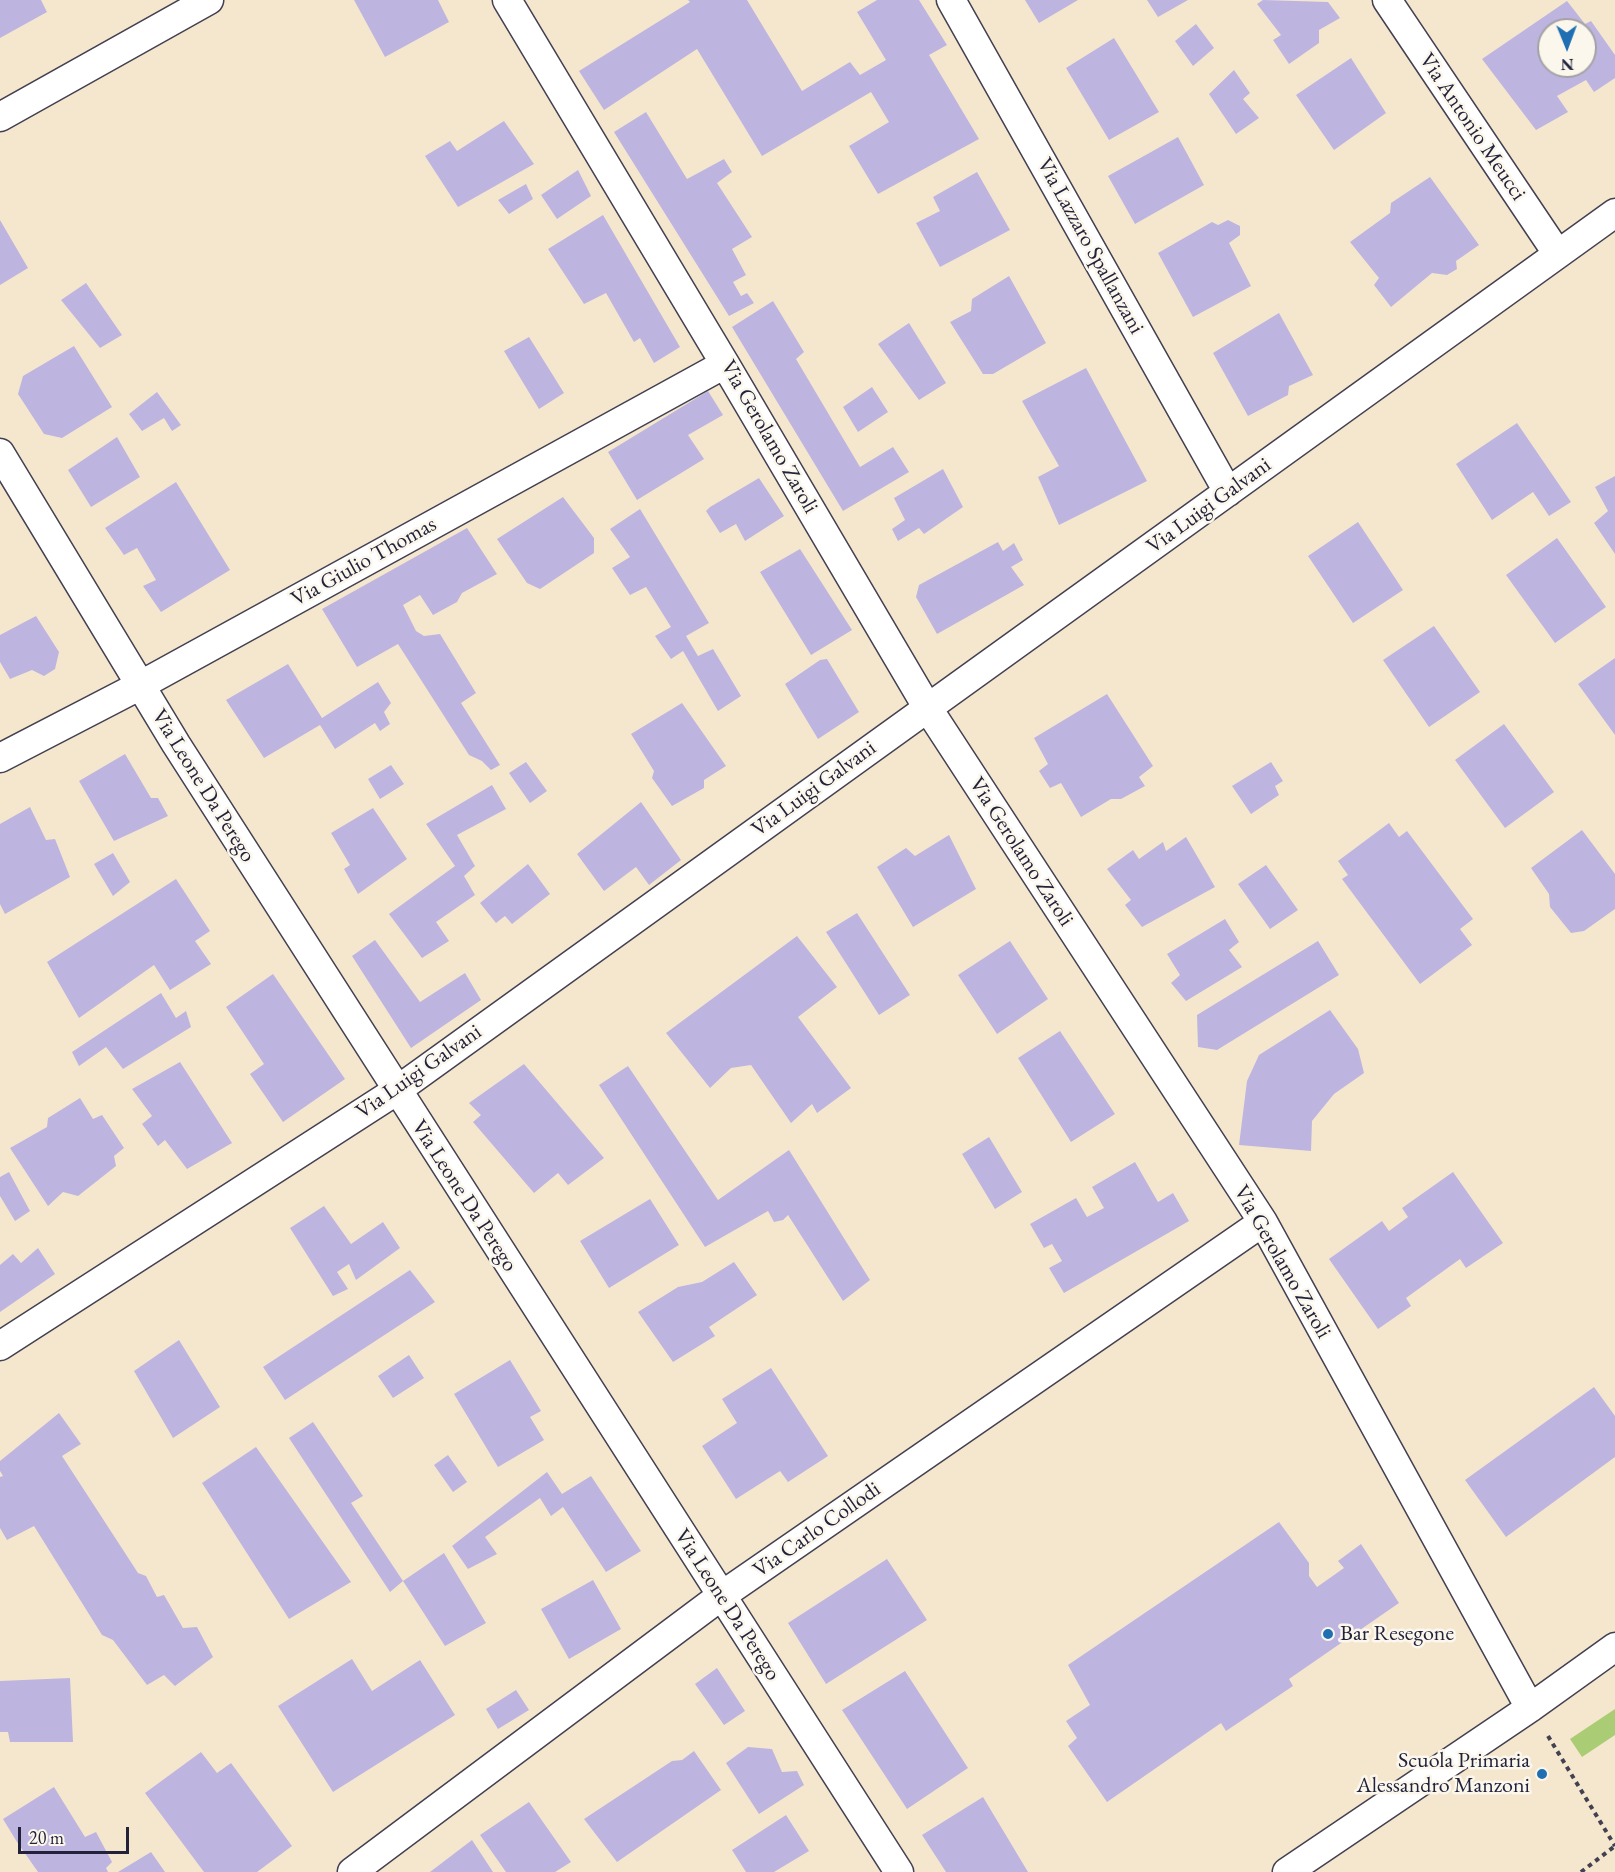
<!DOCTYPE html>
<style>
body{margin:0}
#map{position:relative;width:1615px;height:1872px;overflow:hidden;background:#f5e7ce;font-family:"EB Garamond",serif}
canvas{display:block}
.north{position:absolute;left:1537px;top:18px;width:60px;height:60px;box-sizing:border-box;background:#fbf7ec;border:2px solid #a4a2a5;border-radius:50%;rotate:179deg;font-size:16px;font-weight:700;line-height:24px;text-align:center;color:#22223b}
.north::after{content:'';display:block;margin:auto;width:21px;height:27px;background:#1f6fb2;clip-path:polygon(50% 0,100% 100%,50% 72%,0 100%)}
.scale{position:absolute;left:18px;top:1827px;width:111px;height:27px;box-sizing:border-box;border:3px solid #22223b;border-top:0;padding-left:8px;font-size:18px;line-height:21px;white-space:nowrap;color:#22223b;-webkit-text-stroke:4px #fbf7ec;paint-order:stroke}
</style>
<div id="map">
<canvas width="1615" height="1872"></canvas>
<div class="north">N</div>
<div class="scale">20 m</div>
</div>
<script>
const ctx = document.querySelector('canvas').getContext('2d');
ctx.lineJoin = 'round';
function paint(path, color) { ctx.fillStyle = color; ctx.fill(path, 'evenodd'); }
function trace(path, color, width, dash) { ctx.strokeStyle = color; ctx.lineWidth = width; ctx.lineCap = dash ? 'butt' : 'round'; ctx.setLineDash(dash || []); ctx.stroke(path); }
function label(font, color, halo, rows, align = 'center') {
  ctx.font = font + ' "EB Garamond",serif'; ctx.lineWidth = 5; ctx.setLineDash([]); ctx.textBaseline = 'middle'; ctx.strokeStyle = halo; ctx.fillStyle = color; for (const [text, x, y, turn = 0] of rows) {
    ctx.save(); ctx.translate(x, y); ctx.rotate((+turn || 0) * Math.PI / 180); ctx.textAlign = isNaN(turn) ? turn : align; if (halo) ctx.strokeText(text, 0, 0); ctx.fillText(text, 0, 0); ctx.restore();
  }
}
paint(new Path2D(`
 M1615,1709v26l-33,22 -12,-18z`), '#aacc74');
paint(new Path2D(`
 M0,0h41l6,12 -47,26z
 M354,0h84l11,22 -64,35z
 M688,0h59l55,91 48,-29 10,13 26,-15 -29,-48 20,-12h42l28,45 -18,10 50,84 -101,55 -29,-48 40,-24 -18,-30 -109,64 -65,-107 -93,61 -25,-39 111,-69z
 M1025,0h53l-39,23z
 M1147,0h41l-30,17z
 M1263,0l65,2 12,16 -21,12v13l-30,21 -16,-24 8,-5 -24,-31z
 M1567,1l18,23 6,-3 24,34v23l-21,14 -8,-12 -29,16 11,16 -32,18 -54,-71zM1549,30h36v36h-36z
 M1196,24l18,24 -21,18 -18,-25z
 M1114,38l45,74 -50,28 -43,-72z
 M1351,58l35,55 -52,37 -38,-55z
 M1234,70l16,23 -7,6 16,19 -23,16 -27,-40z
 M646,112l41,67 37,-20 8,13 -15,11 35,54 -20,12 14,26 -13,7 8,14 6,-3 7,10 -25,13 -115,-184z
 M504,121l30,43 -76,43 -33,-51 25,-15 7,10z
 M1178,137l26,48 -69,39 -27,-48z
 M578,170l13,26 -34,23 -16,-24z
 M977,172l33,58 -70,37 -24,-44 24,-12 -7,-14z
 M1430,177l49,68 -23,16 1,8 -10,6 -15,-2 -41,34 -17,-22 5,-7 -29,-36 40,-29 1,-10z
 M526,184l7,15 -24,15 -11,-14z
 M603,215l77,132 -26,16 -14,-25 -6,4 -28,-49 -22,11 -36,-55z
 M0,220l28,48 -28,17z
 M1228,220l12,6v9l-11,8 22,43 -58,31 -35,-64 54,-31 6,3z
 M1009,276l37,67 -53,31h-10l-33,-52 21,-11 1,-12z
 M86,283l36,52 -22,13 -39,-48z
 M773,301l31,51 -8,7 64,108 33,-20 16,25 -66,39 -111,-184z
 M1279,313l34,62 -24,11 -1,9 -40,21 -35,-63z
 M909,323l37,60 -27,17 -41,-56z
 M529,337l35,56 -25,16 -35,-58z
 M74,346l38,61 -50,31 -18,-4 -26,-40 5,-18z
 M1086,368l61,113 -88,44 -21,-48 21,-11 -37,-65z
 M872,387l16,25 -30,20 -15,-25z
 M708,391l15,24 -35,20 16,24 -67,41 -29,-48z
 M157,392l24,33 -9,6 -8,-13 -22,13 -13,-17z
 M1517,423l54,79 -22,14 -16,-24 -41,28 -36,-56z
 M117,437l23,40 -49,30 -23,-37z
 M943,469l20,38 -39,27 -5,-6 -21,13 -6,-12 13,-9 -11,-22z
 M1615,476v78l-21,-31 14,-12 -13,-24z
 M759,478l25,38 -39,25 -9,-17 -16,9 -14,-22 4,-4z
 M176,482l54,88 -69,42 -18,-26 13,-6 -19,-32 -13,7 -19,-27z
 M563,497l31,41v15l-54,36 -13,-6 -30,-44z
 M640,509l69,114 -23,13 12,20 15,-7 28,47 -23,15 -35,-60 -12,8 -16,-23 16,-9 -25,-40 -16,8 -18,-27 18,-11 -20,-28z
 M1358,522l45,68 -50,33 -45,-67z
 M467,528l30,46 -35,19 -5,9 -24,13 -13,-20 -17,10 13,26 8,5 16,-2 36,59 -15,10 39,62 -9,5 -9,-9 -13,-6 -71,-111 -41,23 -35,-58z
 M1557,538l49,69 -51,36 -49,-68z
 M998,542l5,9 11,-8 9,17 -12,7 13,18 -87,49 -21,-37 3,-12z
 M800,549l52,81 -41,25 -51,-83z
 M36,616l23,36 -4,17 -11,7 -12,-6 -22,9 -10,-17v-27z
 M1434,626l46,66 -51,35 -46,-67z
 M1615,658v77l-37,-51z
 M827,659l32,53 -41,27 -33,-55 35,-24z
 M288,664l34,54 56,-36 13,21 -7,9 6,12 -10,7 -5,-8 -40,26 -15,-24 -56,33 -38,-58z
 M1107,694l46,72 -14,11 6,9 -24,13h-10l-30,18 -20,-34 -11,5 -11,-17 9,-7 -14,-26z
 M682,703l44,63 -22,14v8l-32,18 -20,-28 2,-7 -23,-37z
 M1504,724l50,68 -49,36 -50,-68z
 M125,754l26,44h7l10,18 -54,25 -35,-60z
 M526,762l21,29 -17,12 -21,-30z
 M1271,762l12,19 -8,5 4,9 -28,19 -19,-28z
 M391,765l13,19 -24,15 -12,-20z
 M492,785l14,24 -49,26 18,31 -11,10 11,19 -39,27 13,19 -27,17 -33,-44 66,-48 -29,-42z
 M641,802l40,58 -32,25 -13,-18 -32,24 -27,-37z
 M30,807l16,33 9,-1 15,38 -65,37 -5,-10v-80z
 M373,808l34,51 -49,35 -14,-25 6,-4 -19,-32z
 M1389,823l10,14 8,-6 66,88 -13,10 12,16 -52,39 -78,-105 6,-4 -10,-14z
 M1582,830l33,44v35l-31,22 -13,2 -21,-26 -1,-13 -18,-26z
 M949,835l27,54 -63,38 -36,-60 29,-19 9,8z
 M1186,837l29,50 -73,40 -17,-22 6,-5 -24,-31 26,-19 6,9 24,-17 3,9z
 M113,853l17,29 -17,14 -19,-32z
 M528,864l22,30 -38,30 -7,-8 -9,7 -16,-20z
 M1266,865l32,45 -28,19 -32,-45z
 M176,879l34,52 -15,10 16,23 -41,26 -16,-25 -75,53 -32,-56z
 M857,913l53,82 -31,20 -53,-83z
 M1225,919l14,23 -10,8 13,17 -56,34 -15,-18 9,-8 -13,-21z
 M797,936l40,51 -39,30 53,71 -34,25 -5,-9 -21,19 -40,-58 -20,3 -21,20 -44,-55z
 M375,940l45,62 45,-29 16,27 -70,48 -59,-92z
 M1010,941l38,58 -51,35 -39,-59z
 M1318,941l21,34 -122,75 -19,-3 -1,-32z
 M273,974l72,105 -62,43 -33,-48 14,-10 -38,-57z
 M161,993l15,25 10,-7 5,16 -68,42 -17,-22 -27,19 -7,-14z
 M1330,1010l28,39 6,24 -30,21 -22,27 -1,30 -72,-6 8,-64 12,-26z
 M1060,1031l55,83 -44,28 -53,-84z
 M180,1062l52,81 -45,26 -22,-29 -7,6 -16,-22 10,-8 -20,-27z
 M524,1064l80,94 -36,27 -10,-12 -24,20 -61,-71 8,-7 -12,-12z
 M628,1066l90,134 71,-50 81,130 -27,21 -55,-86 -5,5 -9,2 -6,-11 -63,36 -106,-162z
 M80,1098l13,21 9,-4 22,33 -10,8 2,10 -38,30 -15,-4 -15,14 -38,-58 37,-21 1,-9z
 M989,1137l33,55 -27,17 -33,-55z
 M1135,1162l23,40 15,-9 16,28 -125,72 -15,-25 13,-7 -10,-17 -8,4 -14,-24 46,-26 11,19 17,-9 -12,-21z
 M9,1172l21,39 -15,10 -15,-25v-19z
 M1453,1172l50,71 -37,25 -6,-9 -54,39 5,8 -33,23 -49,-70 53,-38 7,10 19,-14 -6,-9z
 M650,1199l29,46 -70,43 -29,-47z
 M324,1206l27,38 32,-22 17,26 -44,32 -7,-16 -12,8 11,17 -15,7 -43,-68z
 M38,1248l17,26 -55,38v-47l13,-11 8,9z
 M734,1262l23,33 -48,32 6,9 -42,26 -35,-50 40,-25 24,-5z
 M410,1270l25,32 -150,98 -22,-33z
 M179,1340l41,67 -47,31 -39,-67z
 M409,1355l15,23 -31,20 -15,-22z
 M510,1360l31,51 -11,6 14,23 -46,27 -44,-73z
 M771,1368l57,88 -40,26 -8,-11 -44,28 -34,-53 35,-23 -15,-24z
 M1594,1387l21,29v41l-109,80 -41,-57z
 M59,1413l22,31 -19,12 76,117 8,3 11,21 7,-2 19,33 14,-1 16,30 -38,29 -11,-11 -17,10 -34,-45 -11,-5 -68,-109 -27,14 -7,-12v-51l3,-1 -3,-5v-10z
 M313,1422l50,74 -12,7 52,78 -13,11 -101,-154z
 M256,1447l95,135 -62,37 -87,-136z
 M448,1455l19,27 -14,10 -19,-27z
 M547,1472l15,22 29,-18 50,75 -35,21 -43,-65 -12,9 -11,-18 -55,39 12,17 -29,15 -16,-23z
 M1279,1522l30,41v13l8,11 27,-19 -6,-7 23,-17 38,59 -110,76 4,7 -67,45 -5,-8 -114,79 -39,-56 9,-8 -11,-17 24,-16 -22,-40z
 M444,1553l42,70 -41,23 -42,-65z
 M887,1559l40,61 -101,64 -38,-61z
 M593,1580l28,49 -52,30 -28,-50z
 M352,1659l20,32 48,-31 35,55 -122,77 -55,-86z
 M717,1668l28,43 -21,14 -29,-41z
 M905,1671l63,97 -61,41 -65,-99z
 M70,1678l3,64h-63l-2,-10h-8v-51z
 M516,1690l13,20 -31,19 -12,-20z
 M748,1747l24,2 10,23 15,-1 7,14 -45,29 -33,-51z
 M694,1751l27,39 -104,72 -33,-43 88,-58 10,-1z
 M201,1752l16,21 14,-10 61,83 -35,26h-53l-59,-79z
 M54,1787l31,50 11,-5 16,30 -6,6 2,4h-70l-21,-30 -14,-23z
 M983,1797l45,75h-82l-24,-37z
 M529,1802l42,60 -16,10h-49l-26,-37z
 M786,1815l23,36 -35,21h-28l-14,-22z
 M472,1840l21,32h-63z
 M151,1852l14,20h-47z`), '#bdb5e0');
const street = new Path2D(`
 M507,0l218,364 202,343 336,515 267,486
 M951,0l277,492
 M1387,0l170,253
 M0,117l209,-117
 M0,453l176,291 723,1128
 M0,758l139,-72 586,-322
 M0,1346l396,-255 1219,-878
 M352,1872l369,-276 542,-374
 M1287,1872l243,-164 85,-61`);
trace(street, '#424051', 31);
trace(new Path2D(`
 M1548,1736l67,110
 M1581,1872l34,-26`), '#424051', 4, [4.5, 4.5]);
trace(street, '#fff', 28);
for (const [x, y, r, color] of [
 [1328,1634,6,"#1f6fb2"],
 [1542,1774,6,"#1f6fb2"]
]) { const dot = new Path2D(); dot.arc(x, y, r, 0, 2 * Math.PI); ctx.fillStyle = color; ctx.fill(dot); trace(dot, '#fbf7ec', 2); }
label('22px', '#22223b', '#fbf7ec', [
 ["Via Antonio Meucci",1472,127,56],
 ["Via Lazzaro Spallanzani",1090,246,61],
 ["Via Gerolamo Zaroli",769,437,60],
 ["Via Luigi Galvani",1209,506,-36],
 ["Via Giulio Thomas",364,562,-29],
 ["Via Leone Da Perego",203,786,58],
 ["Via Luigi Galvani",814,789,-36],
 ["Via Gerolamo Zaroli",1021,852,57],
 ["Via Luigi Galvani",419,1072,-35],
 ["Via Leone Da Perego",464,1196,57],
 ["Via Gerolamo Zaroli",1282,1262,60],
 ["Via Carlo Collodi",817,1530,-35],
 ["Via Leone Da Perego",727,1605,57]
]);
label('22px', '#22223b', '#fbf7ec', [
 ["Bar Resegone",1340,1634],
 ["Scuola Primaria",1530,1761,"right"],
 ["Alessandro Manzoni",1530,1786,"right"]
], 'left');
</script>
